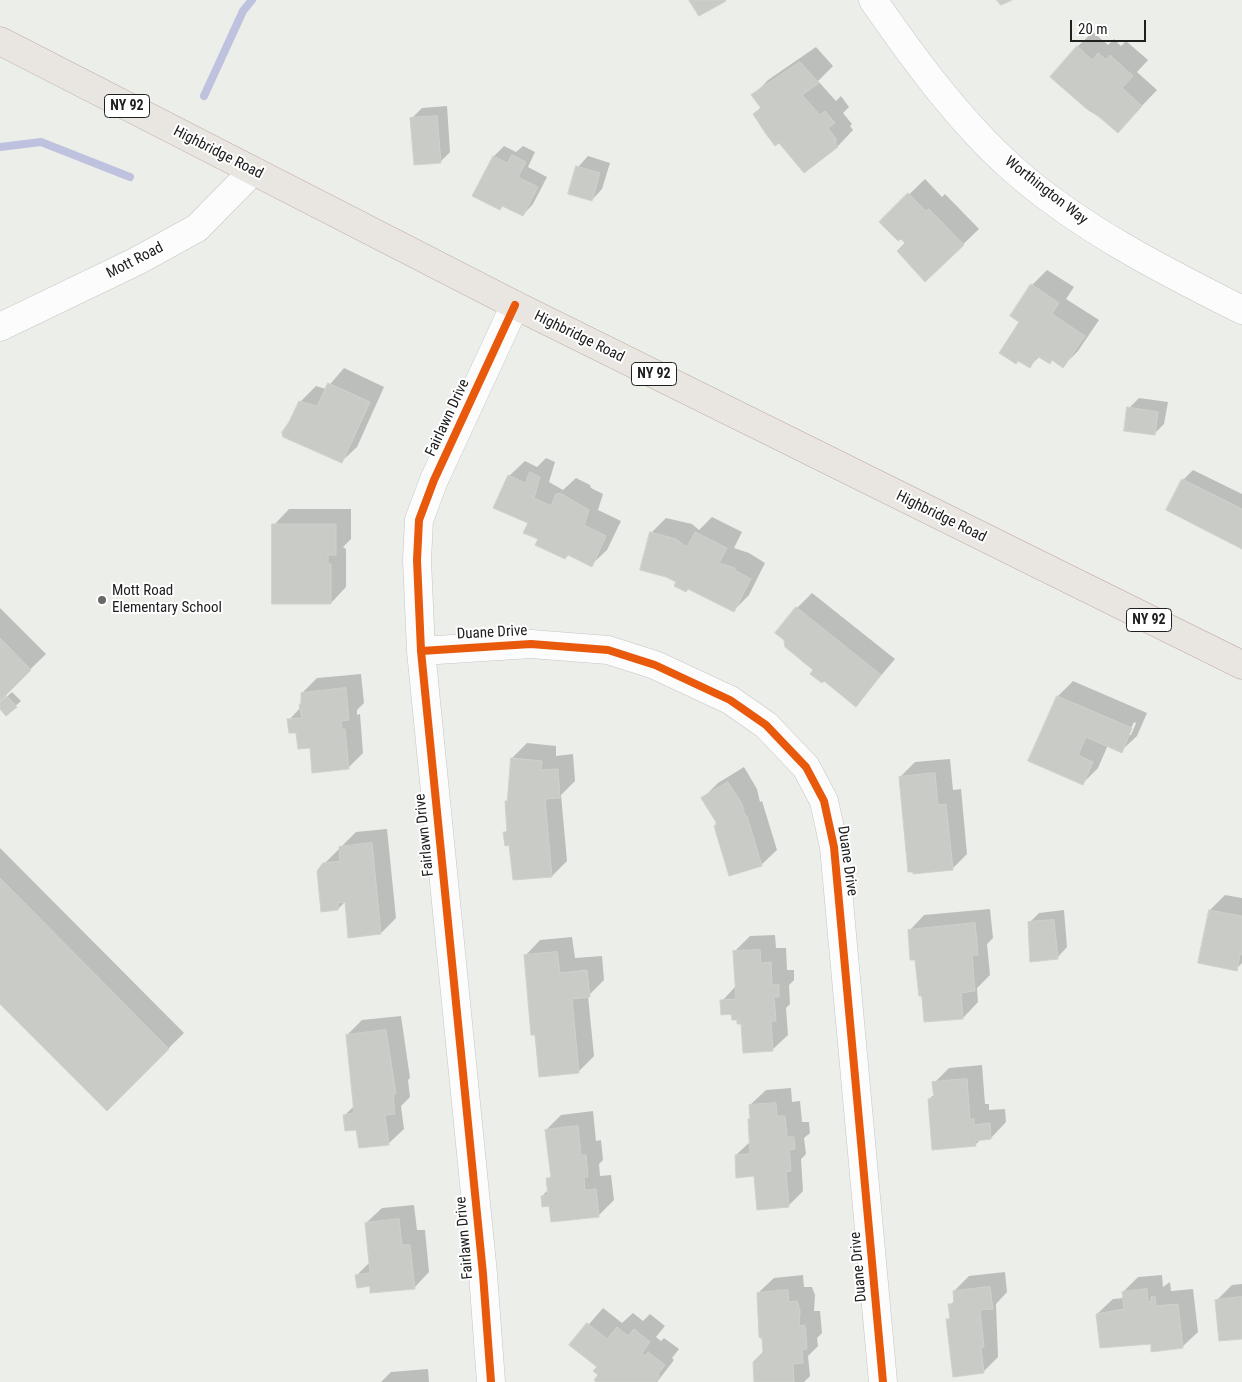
<!DOCTYPE html>
<style>
body{margin:0}
#map{position:relative;width:1242px;height:1382px;overflow:hidden;background:#eceeea;font-family:"Roboto Condensed",sans-serif}
canvas{display:block}
.scale{position:absolute;left:1070px;top:20px;width:76px;height:22px;box-sizing:border-box;border:2px solid #202020;border-top:0;padding-left:6px;font-size:15px;line-height:18px;white-space:nowrap;color:#202020;-webkit-text-stroke:4px #fff;paint-order:stroke}
</style>
<div id="map">
<canvas width="1242" height="1382"></canvas>
<div class="scale">20 m</div>
</div>
<script>
const ctx = document.querySelector('canvas').getContext('2d');
ctx.lineJoin = 'round';
function paint(path, color) { ctx.fillStyle = color; ctx.fill(path, 'evenodd'); }
function trace(path, color, width, dash) { ctx.strokeStyle = color; ctx.lineWidth = width; ctx.lineCap = dash ? 'butt' : 'round'; ctx.setLineDash(dash || []); ctx.stroke(path); }
function label(font, color, halo, rows, align = 'center') {
  ctx.font = font + ' "Roboto Condensed",sans-serif'; ctx.lineWidth = 4; ctx.setLineDash([]); ctx.textBaseline = 'middle'; ctx.strokeStyle = halo; ctx.fillStyle = color; for (const [text, x, y, turn = 0] of rows) {
    ctx.save(); ctx.translate(x, y); ctx.rotate((+turn || 0) * Math.PI / 180); ctx.textAlign = isNaN(turn) ? turn : align; if (halo) ctx.strokeText(text, 0, 0); ctx.fillText(text, 0, 0); ctx.restore();
  }
}
paint(new Path2D(`
 M1093,32l15,13 6,-6 7,7 5,-5 22,19 -11,12 20,18 -39,41 -41,-84z
 M816,47l17,19 -15,15 18,20 5,-5 8,11 -6,6 9,11 -2,2 3,4 -15,16 -34,25 -50,-57 7,-7 -8,-11 15,-16z
 M447,106l3,46 -10,10 -28,-44 10,-10z
 M504,146l12,6 7,-6 12,6 -7,15 19,10 -14,27 -10,11 -19,-10 -5,4 -5,-53z
 M588,156l22,7 -8,26 -10,11 -14,-33z
 M925,179l17,18 3,-3 34,35 -53,51 -20,-37 -25,-21z
 M1047,270l27,17 -8,12 33,21 -21,31 -15,15 -10,-7 -13,-3 -11,11 -8,-45 11,-37z
 M344,368l40,19 -27,60 -16,15 -51,-39 11,-22 15,-15 10,3z
 M1139,398l29,4 -4,22 -10,10 -25,-26z
 M546,458l9,4 -6,20 14,8 13,-12 14,7 1,3 12,6 -5,16 23,11 -14,29 -16,15 -52,-26 -10,-16 -20,-47 16,-15 12,6z
 M1193,470l49,24v53l-59,-67z
 M289,509h62v30l-8,8 3,2v38l-15,16 -57,-78z
 M712,517l30,15 -8,16 15,5 16,10 -16,32 -15,15 -56,-28 -27,-49 15,-15 26,6 7,6z
 M812,593l83,66 -39,46 -41,-35 -18,-62z
 M0,608l46,46 -46,45z
 M361,674l3,29 -7,7v5l3,-1 3,39 -15,15 -37,-22 -22,-26 12,-13 1,-14 15,-15z
 M1073,681l74,32 -10,23 -16,15 -13,-6 -10,23 -16,16 -52,-23 28,-65zM1134,722l2,1 -5,12h-3z
 M12,692l9,9 -15,13 -6,-7v-4z
 M527,743l29,3v10l17,-2 2,27 -14,14 6,66 -15,15 -41,-32 -6,-11 3,-4 -2,-27 2,-2 4,-42z
 M950,759l3,31 8,-1 6,65 -15,15 -52,-92 15,-15z
 M744,767l13,22 3,13 2,-1 15,49 -16,15 -44,-41 -14,-26 15,-15z
 M387,829l9,89 -15,15 -35,-32 -8,8 -14,-45 32,-32z
 M0,848l184,185 -77,76 -107,-107z
 M1225,895l17,3v65l-6,6 -36,-7 10,-52z
 M990,909l3,29 -6,6 3,31 -13,13 1,14 -15,16 -38,3 -9,-62 -7,-28 15,-16z
 M1064,910l3,37 -10,11 -28,-35 10,-10z
 M775,935l1,13h10l1,22h7v10l-5,5 1,19 -4,4 2,27 -16,15 -50,-49 14,-15 -2,-34 16,-16z
 M572,937l3,21 27,-2 2,24 -16,16 6,60 -15,15 -54,-115 15,-16z
 M401,1016l9,62 -2,2 2,17 -9,9 3,23 -16,15 -31,-16 -12,-13 10,-10 -8,-70 15,-15z
 M982,1065l3,39h4v6l16,-1 1,13 -15,16 -10,1 -6,6 -46,-46 6,-5 -1,-11 15,-15z
 M791,1088l1,14 8,-1 2,21h7l1,11 -6,5 2,16 -5,5 2,32 -15,15 -52,-51 15,-14 -1,-36 16,-15z
 M593,1111l3,30 5,-1 2,20 -4,4 1,12 11,-1 3,25 -16,16 -48,-11 -8,-9 7,-7 -1,-10 4,-4 -6,-45 15,-15z
 M414,1205l3,25h8l4,42 -15,16 -43,-3 -14,-10 13,-13 -4,-39 16,-15z
 M1005,1272l2,20 -11,12 2,53 -15,15 -35,-52 3,-4 -1,-11 5,-5 -1,-9 15,-15z
 M803,1275l1,12h8l3,8 -1,16h6l2,22 -5,5 1,8 -10,10 2,20 -6,6h-48l8,-30 -6,-59 16,-15z
 M1162,1275l1,12 7,-5 1,9 22,-2 5,43 -16,15 -30,-4 -55,-29 16,-15 11,-1 -1,-6 15,-15z
 M1242,1284v54l-26,-37 16,-16z
 M603,1308l19,15 11,-10 10,8 7,-7 15,12 -9,11 5,4 3,-3 15,11 -7,9 2,2 -17,22h-59v-15l-27,-22z
 M428,1369l1,13h-48l10,-10z`), '#0003');
trace(new Path2D(`
 M204,96l39,-85 9,-11
 M0,147l41,-5 89,35`), '#bfc2de', 8);
const building = new Path2D(`
 M689,0h36l1,1 -27,15z
 M997,0h15l-11,5z
 M1077,46l15,14 6,-7 8,7 4,-5 23,21 -11,12 20,18 -24,27 -20,-17 -10,-6 -38,-33z
 M800,62l19,21 -17,12 18,20 5,-4 10,12 -7,5 9,12 -2,2 3,5 -34,26 -25,-30 -4,3 -9,-12 -13,-20 8,-6 -10,-13z
 M437,116l4,47 -27,2 -4,-47z
 M512,155l14,7 -8,15 20,10 -15,29 -21,-10 -2,4 -28,-14 21,-40 14,7z
 M576,166l24,7 -8,28 -24,-7z
 M908,193l18,18 3,-2 35,36 -39,37 -28,-31 8,-8 -4,-4 -3,2 -19,-19z
 M1031,284l28,19 -7,11 33,22 -22,32 -11,-8 -2,4 -13,-8 -7,12 -12,-7 -2,3 -17,-11 20,-31 -9,-6z
 M328,383l42,19 -28,61 -59,-26 -1,-5 7,-10 10,-21 18,5z
 M1127,407l31,5 -3,23 -31,-4z
 M530,472l10,5 -6,21 17,8 5,-12 4,-1 29,17 -5,15 22,11 -14,31 -24,-12 -3,4 -30,-14 3,-6 -15,-6 5,-10 -35,-15 15,-33 17,8z
 M1182,479l60,30v40l-76,-39z
 M272,524h64v31h-8v9h3v40h-59z
 M650,532l26,7 11,8 8,-15 32,16 -8,15 16,5 -1,2 17,9 -17,33 -46,-23 -2,3 -12,-6 2,-4 -10,-5 -26,-7z
 M796,607l85,68 -25,32 -32,-26 -2,2 -12,-9 3,-4 -28,-23 -1,-7 -9,-7z
 M0,638l31,32 -31,31z
 M346,688l3,32 -8,1 1,9 3,-1 4,40 -37,4 -2,-25 -12,1 -2,-16h-7l-2,-14 15,-1 -3,-13 2,-2v-10z
 M7,696l10,11 -11,9 -6,-7v-7z
 M1057,696l75,32 -10,25 -36,-16 -8,18 15,7 -10,23 -55,-24z
 M511,758l31,3 -1,9 17,-1 2,29 -15,1 7,78 -39,3 -4,-35 -4,1 -2,-14h4l-2,-31h2z
 M935,773l3,32 8,-1 7,66 -40,4v-2h-5l-9,-95z
 M728,782l14,22 3,12h2l15,50 -33,10 -15,-50 2,-1v-3l-15,-24z
 M372,843l9,91 -33,4 -3,-36 -7,1v7l-17,2 -4,-41 6,-8 17,-2 -1,-14z
 M0,878l169,171 -62,62 -107,-107z
 M1209,910l33,6v39l-2,-1 -3,17 -39,-8z
 M1054,920l4,39 -28,3 -2,-40z
 M975,923l3,32h-6l3,36 -14,2 2,26 -39,3 -2,-26h-3l-4,-36h-5l-2,-30z
 M760,950l1,13 10,-1 1,23 7,-1v13h-5l2,24h-5l2,30 -30,2 -2,-29h-4v-4h-5l-1,-6 -10,1 -1,-15 16,-1 -3,-48z
 M557,952l3,21 27,-3 3,27 -18,2 7,74 -40,4 -4,-42h-4l-7,-80z
 M386,1030l10,64h-3l2,20 -10,1 4,30 -30,3 -3,-18 -11,1 -2,-16 11,-2 -8,-78z
 M967,1079l3,40h4v6l16,-2 1,16 -16,2 1,5 -44,4 -4,-51 6,-1 -2,-16z
 M776,1103l1,13h8l2,21h7l1,12 -6,1 2,21 -5,1 3,35 -32,3 -3,-34 -18,2 -1,-23 15,-1 -2,-35h2l-1,-14z
 M578,1126l3,29h5l2,22h-4l1,13 11,-1 3,28 -48,5 -2,-16 -7,1 -1,-11 7,-1 -2,-17h5l-6,-48z
 M399,1219l3,26h8l5,44 -45,4v-7l-13,2 -2,-13 15,-2 -5,-50z
 M990,1287l3,22 -13,1 4,37h-3l3,26 -31,4 -7,-58h4l-2,-15h6l-1,-13z
 M1147,1289l1,13h3v-5l4,-1 1,10 22,-2 5,44 -32,4v-8l-51,4 -4,-34 28,-5 -2,-17z
 M788,1290l1,12 8,-1 3,10 -1,15 6,-1 2,24 -5,1 1,13 -10,1 1,18h-40l-1,-20 10,-10 -1,-13 -3,-2 -2,-44z
 M1242,1297v42l-23,2 -4,-41z
 M587,1323l20,16 10,-12 11,9 6,-7 16,13 -8,11 4,3 2,-4 17,13 -7,9 2,2 -5,6h-59l-2,-2 4,-5 -5,-4 4,-4 -28,-22z`);
paint(building, '#c9cbc7');
trace(building, '#cfd1cb', 1);
const minor = new Path2D(`
 M873,0c41,59 86,121 140,169 65,58 151,102 229,141
 M0,327l137,-66 60,-33 56,-57
 M421,651l110,-7 77,6 47,15 75,35 36,25 40,42 18,34 10,46 49,535
 M491,1382l-8,-108 -62,-623 -4,-91 2,-40 15,-40 81,-175`);
const highway = new Path2D(`
 M0,41l515,264 727,360`);
trace(minor, '#c4c5c4', 29);
trace(highway, '#c0aea2', 29);
trace(minor, '#fcfcfc', 28);
trace(highway, '#e9e6e1', 28);
trace(new Path2D(`
 M421,651l110,-7 77,6 47,15 75,35 36,25 40,42 18,34 10,46 49,535
 M491,1382l-8,-108 -62,-623 -4,-91 2,-40 15,-40 81,-175`), '#e8590c', 8);
for (const [x, y, r, color] of [
 [102,600,5,"#676867"]
]) { const dot = new Path2D(); dot.arc(x, y, r, 0, 2 * Math.PI); ctx.fillStyle = color; ctx.fill(dot); trace(dot, '#fff', 2); }
for (const [x, y, w] of [
 [127,106,45],
 [654,374,45],
 [1149,620,45]
]) { const box = new Path2D(); box.roundRect(x - w / 2, y - 11.5, w, 23, 4); ctx.fillStyle = '#fff'; ctx.fill(box); trace(box, '#202020', 1); }
label('bold 14px', '#202020', null, [
 ["NY 92",127,106],
 ["NY 92",654,374],
 ["NY 92",1149,620]
]);
label('15px', '#202020', '#fff', [
 ["Highbridge Road",218,153,27],
 ["Worthington Way",1046,191,38],
 ["Mott Road",135,261,-27],
 ["Highbridge Road",579,337,26],
 ["Fairlawn Drive",448,418,-65],
 ["Highbridge Road",941,517,26],
 ["Duane Drive",492,633,-3],
 ["Fairlawn Drive",425,835,-96],
 ["Duane Drive",847,861,82],
 ["Fairlawn Drive",465,1238,-95],
 ["Duane Drive",859,1267,-95]
]);
label('15px', '#202020', '#fff', [
 ["Mott Road",112,591],
 ["Elementary School",112,608]
], 'left');
</script>
